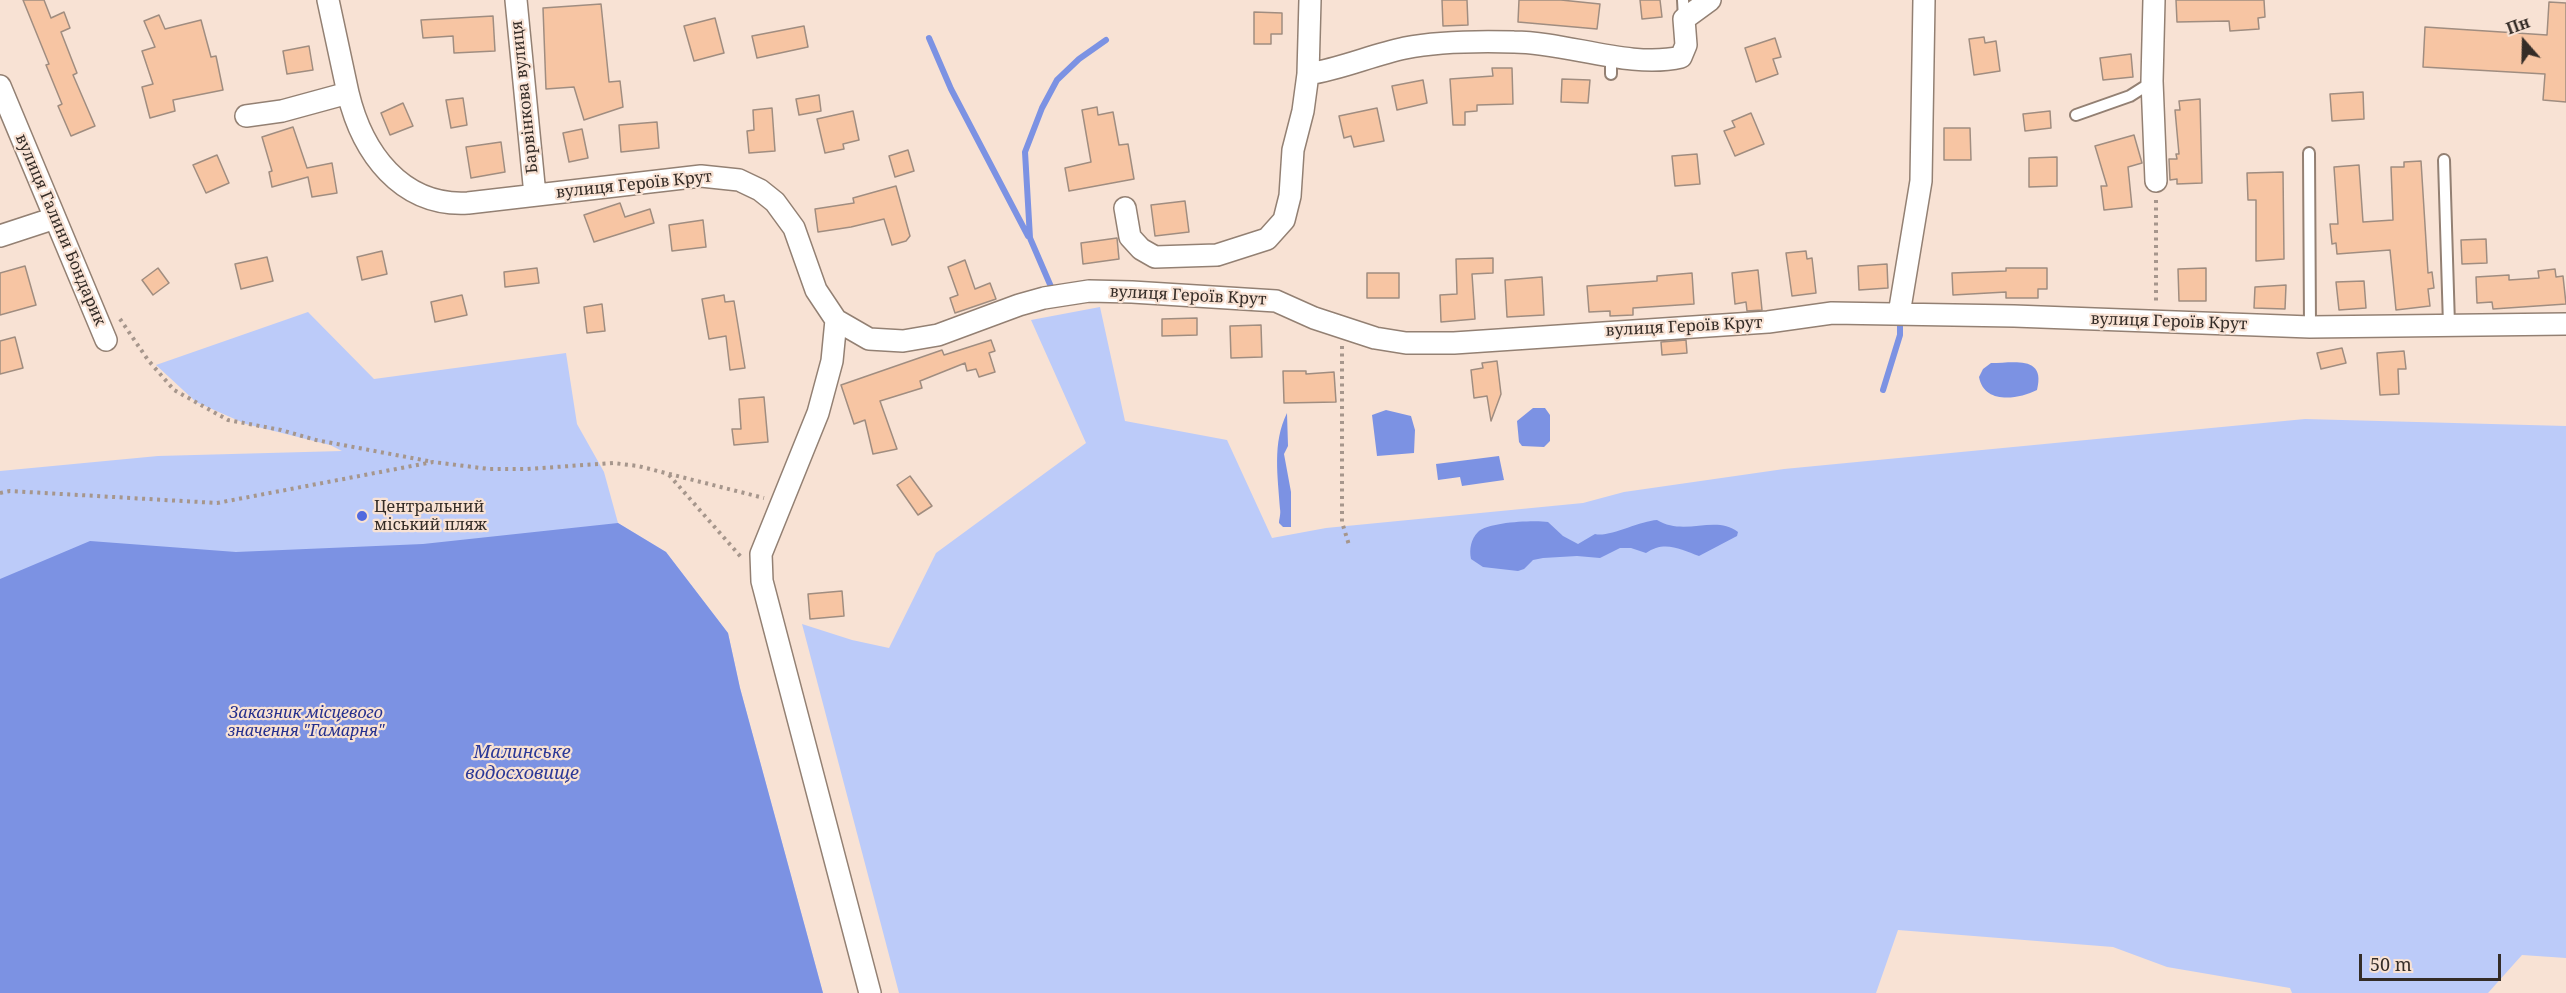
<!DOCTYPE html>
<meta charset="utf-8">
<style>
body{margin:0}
#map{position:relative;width:2566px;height:993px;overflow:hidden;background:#f8e2d4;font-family:"Noto Serif",serif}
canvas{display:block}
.north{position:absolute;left:2494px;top:12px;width:60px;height:60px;-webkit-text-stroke:4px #f8e2d4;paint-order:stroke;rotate:340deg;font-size:16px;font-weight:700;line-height:24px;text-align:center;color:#342c27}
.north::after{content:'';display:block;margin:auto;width:21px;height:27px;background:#342c27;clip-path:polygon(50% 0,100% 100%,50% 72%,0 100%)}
.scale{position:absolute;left:2359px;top:954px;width:142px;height:27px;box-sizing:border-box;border:3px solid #342c27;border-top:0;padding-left:8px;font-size:18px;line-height:21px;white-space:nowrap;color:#342c27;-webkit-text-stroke:4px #f8e2d4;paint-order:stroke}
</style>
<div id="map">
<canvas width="2566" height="993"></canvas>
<div class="north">Пн</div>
<div class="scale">50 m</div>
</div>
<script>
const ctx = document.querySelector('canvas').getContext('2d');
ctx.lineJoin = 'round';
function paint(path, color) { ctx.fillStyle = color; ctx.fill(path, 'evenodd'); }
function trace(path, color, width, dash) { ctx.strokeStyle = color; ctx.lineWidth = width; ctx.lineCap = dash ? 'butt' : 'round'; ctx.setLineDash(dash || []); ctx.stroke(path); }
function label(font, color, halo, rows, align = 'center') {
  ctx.font = font + ' "Noto Serif",serif'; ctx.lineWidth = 4.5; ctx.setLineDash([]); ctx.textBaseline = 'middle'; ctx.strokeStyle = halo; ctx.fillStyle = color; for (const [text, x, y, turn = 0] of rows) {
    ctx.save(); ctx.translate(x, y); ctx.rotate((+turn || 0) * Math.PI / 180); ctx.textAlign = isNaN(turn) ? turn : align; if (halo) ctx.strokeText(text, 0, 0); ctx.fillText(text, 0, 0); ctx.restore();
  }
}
paint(new Path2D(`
 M1100,307l25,114 102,19 45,98 54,-10 257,-25 41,-11 160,-23 521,-50 261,7v532l-44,-3 -34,38h-196l-2,-5 -123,-21 -54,-20 -215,-17 -22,63h-977l-97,-369 50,16 37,8 47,-95 150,-110 -55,-123z
 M308,312l66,67 192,-26 11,71 27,48 14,51 48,29 62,81 12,55 83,305h-823v-522l158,-15 184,-5 -12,-6 -84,-21 -50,-22 -40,-37z`), '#bccbf9');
paint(new Path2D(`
 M1991,363c23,0 55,-8 46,27 -20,10 -53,14 -58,-13l4,-8z
 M1533,408h12l5,7v26l-6,6 -22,-1 -3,-4 -2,-21z
 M1386,410l25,6 4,14 -1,23 -37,3 -5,-41z
 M1287,413l1,33 -4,8 7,38v35h-8l-4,-4c0,-4 2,-9 1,-14 -2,-32 -8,-66 7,-96z
 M1499,456l5,24 -42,6 -2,-9 -22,3 -2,-16z
 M1657,520c28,17 58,-6 81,12l-1,4 -38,20c-18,-7 -35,-16 -53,-3l-15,-5h-11l-20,10 -23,-2 -34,2 -10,2 -9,9 -6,2 -35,-4 -12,-8c-2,-10 0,-20 7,-27 10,-10 56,-12 70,-10l15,14 15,8 17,-10c13,4 44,-13 62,-14z
 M618,523l48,29 62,81 12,55 83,305h-823v-414l90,-38 146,11 187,-8z`), '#7c92e3');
trace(new Path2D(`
 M929,38l22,51 77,147
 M1052,289l-22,-51 -5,-86 17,-44 15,-28 22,-21 27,-19
 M1883,390l17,-55v-10`), '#7c92e3', 6);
const building = new Path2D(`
 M23,0h21l7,18 13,-6 6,16 -9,4 16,41 -4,2 22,51 -24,10 -13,-30 4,-2 -16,-39 3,-1z
 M1442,0h25l1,25 -25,1z
 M1519,0h42l39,4 -3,25 -79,-7z
 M1640,0h20l2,17 -20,2z
 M2176,0h88l1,17 -7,1 1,11 -29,2 -1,-10 -52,1z
 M2549,2l17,1v99l-23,-2 2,-26 -122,-7 2,-40 122,8z
 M601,4l8,78 11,-1 3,26 -39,13 -10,-33 -28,2 -3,-81z
 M1254,12l28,1v21h-11v10h-17z
 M159,15l6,14 36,-9 10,37 5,-1 7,34 -50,10 2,11 -25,7 -8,-31 11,-3 -11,-33 13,-4 -11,-26z
 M493,16l2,35 -41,2 -1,-17 -30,2 -2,-18z
 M715,18l9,35 -30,8 -10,-35z
 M804,26l4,21 -51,11 -5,-22z
 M1984,37l1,6 11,-2 4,30 -26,4 -5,-36z
 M1775,38l6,19 -8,2 5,15 -22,8 -11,-34z
 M309,46l4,24 -26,4 -4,-23z
 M2131,54l2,23 -30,3 -3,-22z
 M1492,68h20l1,36 -36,1v6l-12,1v13h-12l-3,-46 43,-3z
 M1562,79l28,1 -2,23 -27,-1z
 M1423,80l4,23 -30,7 -5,-24z
 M2363,92l1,27 -32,2 -2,-27z
 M819,95l2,16 -22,4 -3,-16z
 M463,98l4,27 -16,3 -5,-28z
 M2200,99l2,84 -25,1v-5l-7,1 -1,-21h8l-1,-5h3l-4,-44h5l-1,-9z
 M403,103l10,23 -23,9 -9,-22z
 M1097,107l1,8 15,-3 6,33 9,-1 6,35 -65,12 -4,-23 26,-6 -9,-52z
 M772,108l3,43 -26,2 -2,-22 7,-1 -1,-20z
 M1377,108l7,33 -30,6 -3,-11 -7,2 -5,-22z
 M853,111l6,29 -16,4 1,5 -19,4 -8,-34z
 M2050,111l1,17 -26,3 -2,-17z
 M1751,113l13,31 -29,12 -11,-25 11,-4 -3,-6z
 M657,122l2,26 -38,4 -2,-27z
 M293,127l14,41 25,-5 5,30 -25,4 -4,-20 -36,10 -3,-15 3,-1 -10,-34z
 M1944,128h26l1,32h-27z
 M582,129l6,29 -19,4 -6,-29z
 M2134,135l8,28 -14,4 4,40 -28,3 -3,-24h6l-12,-40z
 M501,142l4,30 -34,6 -5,-31z
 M908,150l6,21 -19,6 -6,-21z
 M1697,154l3,30 -25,2 -3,-30z
 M217,155l12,28 -23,10 -13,-28z
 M2057,157v29l-28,1v-29z
 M2421,161l7,112 4,-1 2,16 -6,1 2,17 -34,4 -6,-60 -53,4 -1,-11 -4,1 -2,-20h8l-4,-57 25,-2 4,57 30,-2 -2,-53h13v-5z
 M2283,172l1,87 -28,2v-61h-8l-1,-27z
 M896,186l14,50 -4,5 -14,4 -8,-26 -33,8 -33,5 -3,-23 39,-6 -1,-5z
 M1185,201l4,31 -34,4 -4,-31z
 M620,203l5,14 25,-8 4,14 -60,19 -10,-27z
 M703,220l3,27 -34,4 -3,-26z
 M1117,238l2,21 -36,5 -2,-21z
 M2486,239l1,24 -25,1 -1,-24z
 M382,251l5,23 -25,6 -5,-23z
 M1806,251l1,8 5,-1 4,35 -24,3 -6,-43z
 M267,257l6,24 -32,8 -6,-25z
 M1493,258v15l-21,1 3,45 -34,3 -1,-27 17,-1 -1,-35z
 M965,260l10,29 15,-6 6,16 -41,14 -5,-15 8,-3 -10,-28z
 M1887,264l1,24 -29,2 -1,-24z
 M25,266l11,39 -36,10v-42z
 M158,268l11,15 -16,12 -11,-15z
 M537,268l2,15 -34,4 -1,-15z
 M2006,268h41v21h-9v9h-32v-6l-53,3 -1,-22 54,-2z
 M2206,268v33h-27l-1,-32z
 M2555,269l1,8 7,-1 3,28 -73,5 -1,-7 -15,1 -1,-26 33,-2v5l30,-2 -1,-7z
 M1758,270l4,40 -15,1 -1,-9 -11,2 -3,-31z
 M1367,273h32v25h-32z
 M1692,273l2,31 -61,4v7l-23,1v-5l-21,1 -2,-26 70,-5v-5z
 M1542,277l2,38 -37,2 -2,-37z
 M2364,281l2,27 -27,2 -3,-28z
 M2286,285l-1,24 -31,-1 1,-21z
 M462,295l5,20 -32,7 -4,-20z
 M724,295l1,7 9,-1 11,67 -15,2 -4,-34 -17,3 -7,-40z
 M602,304l3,27 -18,2 -3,-26z
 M1197,318v17l-35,1v-17z
 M1261,325l1,32 -31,1 -1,-32z
 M15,337l8,31 -23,6v-33z
 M991,340l4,11 -6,2 6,19 -16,5 -3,-8 -9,2 -2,-8 -45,18 2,7 -42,13 17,48 -24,5 -8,-34 -11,4 -13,-39 101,-35 2,5z
 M1686,340l1,13 -25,2 -1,-13z
 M2342,348l4,15 -25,6 -4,-16z
 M2404,351l2,18h-8l1,25 -19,1 -3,-42z
 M1497,361l4,33 -10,27 -4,-25 -13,2 -3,-28 12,-2 -1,-5z
 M1283,371h23v3l28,-2 2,30 -52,1z
 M764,397l4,45 -34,3 -2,-16h9l-2,-30z
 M910,476l22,30 -14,9 -21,-30z
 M842,591l2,25 -34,3 -2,-25z`);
paint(building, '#f7c5a3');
trace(building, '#a08d80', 1.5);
const lane = new Path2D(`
 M1683,0l1,19
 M1611,55v19
 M2076,115l54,-19 22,-14
 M2309,153l1,174
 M2444,160l5,165`);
const street = new Path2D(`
 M328,0l20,93
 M516,0l19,195
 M2154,0l-2,81 4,100
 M1308,74l2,-74
 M0,86l106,254
 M246,116l36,-5 66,-18c14,59 53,114 120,110l233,-27 38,4 21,10 15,12 19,26 22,62 20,30 33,19 34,2 35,-6 81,-30 25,-7 45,-7 43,1 144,9 38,17 61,20 31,5h48l314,-21 64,-9 182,3 296,11 256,-3
 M1125,208l5,29 11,12 14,8 62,-2 50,-16 17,-19 6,-24 3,-46 10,-39 5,-37c33,-5 64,-19 97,-26 35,-7 73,-7 109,-6 53,0 116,27 167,15l5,-12 -2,-26 26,-19
 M0,236l55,-18
 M1899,314l22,-133 3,-181
 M836,320l-4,41 -14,52 -57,141 1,27 108,412`);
trace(lane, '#938073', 14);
trace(street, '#938073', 24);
trace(new Path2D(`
 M2156,200v103
 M120,319l28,41 26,30 54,30 53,10 35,10 112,21
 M1342,346v176l7,23
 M669,475l72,82
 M0,493l10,-2 207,12 216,-41 56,7h38l86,-6 25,3 126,32`), '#a6968c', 4, [3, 4.5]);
trace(lane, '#fff', 10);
trace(street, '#fff', 21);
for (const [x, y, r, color] of [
 [362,516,6,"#5269de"]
]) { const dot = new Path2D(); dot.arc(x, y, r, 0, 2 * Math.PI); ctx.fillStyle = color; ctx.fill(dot); trace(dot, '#f8e2d4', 2); }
label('16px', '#342c27', '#f8e2d4', [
 ["Барвінкова вулиця",525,97,-96],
 ["вулиця Героїв Крут",634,185,-6],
 ["вулиця Галини Бондарик",60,230,67],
 ["вулиця Героїв Крут",1188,296,3],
 ["вулиця Героїв Крут",2169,322,2],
 ["вулиця Героїв Крут",1684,327,-3]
]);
label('16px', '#342c27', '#f8e2d4', [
 ["Центральний",374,507],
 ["міський пляж",374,525]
], 'left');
label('italic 16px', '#25308d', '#f8e2d4', [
 ["Заказник місцевого",306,713],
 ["значення \"Гамарня\"",306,731]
]);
label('italic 18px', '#2c3997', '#f8e2d4', [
 ["Малинське",522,753],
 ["водосховище",522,774]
]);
</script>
